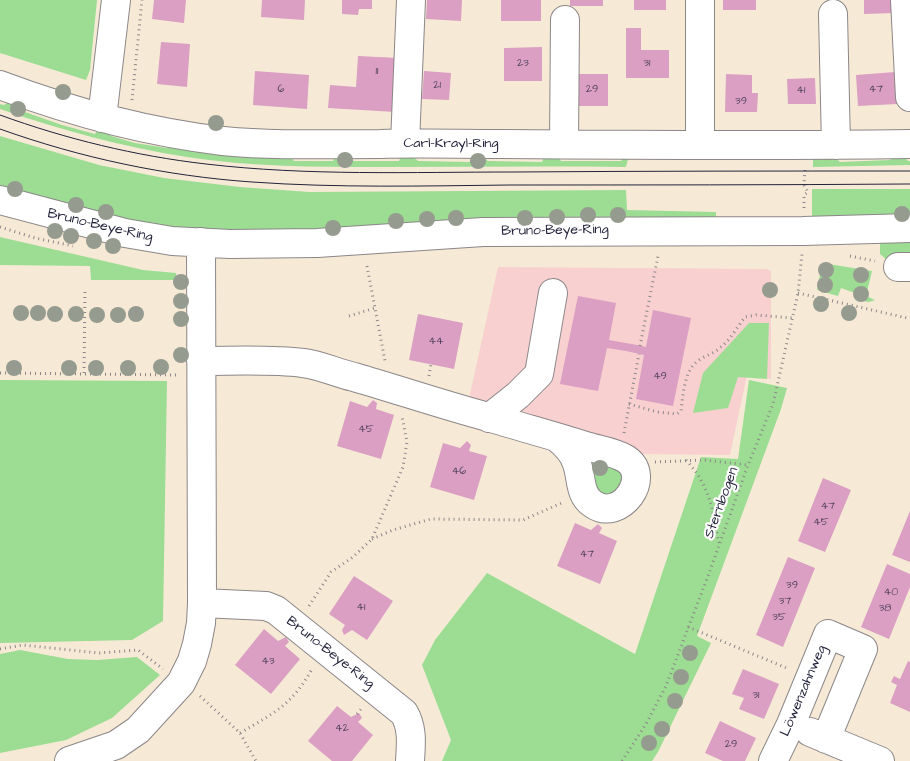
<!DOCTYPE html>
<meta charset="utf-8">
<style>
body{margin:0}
canvas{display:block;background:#f6ead6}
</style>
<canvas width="910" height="761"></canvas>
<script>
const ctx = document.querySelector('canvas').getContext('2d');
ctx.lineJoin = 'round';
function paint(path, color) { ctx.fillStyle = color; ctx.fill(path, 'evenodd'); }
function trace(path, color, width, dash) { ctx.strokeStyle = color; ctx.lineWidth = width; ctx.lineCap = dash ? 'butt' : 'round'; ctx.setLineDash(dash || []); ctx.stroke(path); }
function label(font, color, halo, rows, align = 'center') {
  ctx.font = font + ' "Architects Daughter",sans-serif'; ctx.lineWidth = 4.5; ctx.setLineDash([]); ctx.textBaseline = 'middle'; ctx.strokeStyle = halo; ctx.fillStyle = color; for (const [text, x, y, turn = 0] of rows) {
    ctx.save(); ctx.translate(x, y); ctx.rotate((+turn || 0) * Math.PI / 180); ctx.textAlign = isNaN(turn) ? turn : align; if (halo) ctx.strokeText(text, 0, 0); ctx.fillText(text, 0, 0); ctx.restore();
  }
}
paint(new Path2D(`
 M498,267l268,2 5,2v108l-24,-4 -17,80 -99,-1 -163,-51z`), '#f7d0cf');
paint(new Path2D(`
 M0,0h97l-7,70 -4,10 -86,-27z
 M13,99l9,4 3,9 37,13 33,9 4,-8 10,3 2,7 24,7 32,5 5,-7 9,1 8,9 58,7 7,-7 35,3 5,7h39l3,-6 12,1 6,5h45l2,-5 10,-1 7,6 51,1 6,-6 6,-1 7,6 54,1 3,-7h12l4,6h60l4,-5 168,2 -165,1 -2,8c-82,-1 -164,0 -246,0 -64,0 -130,0 -193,-10 -64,-10 -126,-27 -187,-48v-5l4,1z
 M0,136l99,29 65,13 76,9 69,5 317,-2 1,20 89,2v8l-457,15 -120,-10 -139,-36z
 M895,154h7l6,7h2v4l-97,2v-12l21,1 6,6 50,-2z
 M812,189h98v29l-98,2z
 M0,237l143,33 33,3 1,7h-86l-1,-14 -90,-1z
 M910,238v22l-22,1 -8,-7v-14z
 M822,263l50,8 -6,25 9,4 -6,2 -12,-2 -2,-7 -14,-5 -3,8 -21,-6z
 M749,323h20l-2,56 -29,-2 -10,31 -35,5 10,-40z
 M0,380l167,1 -4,240 -31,19 -132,3z
 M749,380l38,8 -6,21 -84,227 14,7 -53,109 -6,9h-210l9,-21 -29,-75 13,-25 52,-67 148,81 66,-197 37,2z
 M587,458l34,7 4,27 -27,6z
 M20,650l48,9 29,1 40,-3 23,18 -48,43 -46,22 -66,13v-99z`), '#9cdd93');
paint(new Path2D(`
 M154,0h32l-2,23 -32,-4z
 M262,0h43l-1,20 -43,-3z
 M342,0h30v9h-13l-1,6 -16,-1z
 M427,0h35l-1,21 -35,-2z
 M501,0h40v21h-40z
 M570,0h33v6h-33z
 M634,0h32v10h-32z
 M723,0h33v10h-33z
 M864,0h29l1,13 -30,1z
 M626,28h15v22h28v28h-43z
 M161,42l29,2 -3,43 -30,-3z
 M542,47v34h-38v-33z
 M358,56l40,2 -3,54 -67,-4 2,-23 26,2z
 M255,71l54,4 -2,34 -54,-4z
 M424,71l27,2 -2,27 -27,-1z
 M895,72l2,32 -39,2 -2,-31z
 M576,74h32v32h-31z
 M726,74l26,1v18h6l-1,19h-32z
 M815,78l1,26h-28l-1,-25z
 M578,296l38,7 -7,37 28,5 9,2 7,-37 38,8 -18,88 -37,-7 8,-44 -18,-4 -19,-3 -9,43 -38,-7z
 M418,314l45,9 -9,46 -45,-9z
 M373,400l4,3 -1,6 18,6 -13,44 -44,-13 13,-45 17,6z
 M467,441l4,4 -2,6 18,5 -13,44 -44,-13 13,-44 17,5z
 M823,478l28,12 -26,62 -27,-11z
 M910,511v51l-18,-7z
 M575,523l16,7 7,-6 4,4 -3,5 18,8 -17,43 -43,-18z
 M788,557l27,11 -32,79 -27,-12z
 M887,564l23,10v13l-21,52 -28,-12z
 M354,576l39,25 -26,39 -15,-10 -8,5 -2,-5 3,-5 -16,-11z
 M264,629l14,12 8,-4 3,5 -4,4 15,13 -29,35 -36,-29z
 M908,661l2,1v50l-20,-9 7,-18 -6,-3 3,-6 6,3z
 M743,669l36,15 -15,35 -25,-10 5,-11 -12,-4z
 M337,706l14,11 8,-4 3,5 -4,4 15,13 -21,26h-20l-24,-20z
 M720,721l36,17 -11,23h-22l-18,-8z`), '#da9fc2');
const minor = new Path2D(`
 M905,0l5,97
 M833,14l3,131
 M0,85c72,27 147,47 223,56 52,5 105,3 157,3 40,-1 80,0 120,0 136,1 273,2 410,0
 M102,118l14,-118
 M405,143l6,-143
 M564,144l1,-124
 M700,145v-145
 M0,200l125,33 47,8 58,3 87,-1 166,-11 320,-1 107,-3
 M898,267h12
 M201,361c32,0 71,-2 102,2 17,2 34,10 51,14 45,13 89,28 134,40 33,10 66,19 98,29 13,4 29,6 40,13 27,18 -6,64 -33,45 -14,-9 -11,-26 -16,-40 -3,-11 -12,-20 -21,-27
 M489,418l29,-23 21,-21 14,-81
 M202,603l64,3 10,4 128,103c9,15 7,31 6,48
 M810,732l70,29
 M69,761l47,-16 22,-15 43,-47 11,-22 5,-17 4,-21 1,-20 -1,-361
 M773,761l18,-37 37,-90 35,15 -37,90`);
trace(minor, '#8c8688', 30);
trace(new Path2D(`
 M132,100l10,-100
 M804,208v-13l4,-3 -4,-7 1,-15
 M0,227l35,11 38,8
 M850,256l25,5
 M367,266l18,95
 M798,293l109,25
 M349,316l26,-8
 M640,346l18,-90
 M0,373l179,2
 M84,373l1,-85
 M429,376l2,-12
 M629,404l28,8 20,2 4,-3c2,-15 3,-41 17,-50 7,-6 16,-7 23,-14 10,-8 16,-20 24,-30l11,-2 37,3
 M624,433l15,-79
 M686,460c25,27 26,50 33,83
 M655,462l49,-2 44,5
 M372,539l21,-9 38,-11 92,1 41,-18
 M309,606l22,-34 22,-15 19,-18 31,-72 4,-25 -5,-26
 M688,627l101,42
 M0,649l23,-4 76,8 39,-3 25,19
 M200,696l40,37 16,28
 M357,714l5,-6
 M240,733c34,-20 52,-28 72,-64
 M622,761l24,-37 20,-38 42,-110 40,-111 25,-61 25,-111 4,-39`), '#8c8688', 3, [1, 4]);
trace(minor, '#fff', 28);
trace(new Path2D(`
 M0,115c66,24 136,41 206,49 102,12 205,8 308,8 132,-1 264,-1 396,-1
 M0,129c81,29 166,47 252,53 85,6 172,4 257,3 134,0 267,0 401,-1`), '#22223b', 1);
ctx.fillStyle = '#969b8f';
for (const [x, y] of [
 [63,92],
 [18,109],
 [216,123],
 [345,160],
 [478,161],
 [15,189],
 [76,205],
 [106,212],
 [902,214],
 [588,215],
 [618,215],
 [557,217],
 [456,218],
 [525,218],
 [427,219],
 [396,221],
 [333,228],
 [55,231],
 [71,236],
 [94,241],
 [113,246],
 [826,270],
 [861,275],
 [181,282],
 [825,285],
 [770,290],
 [861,294],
 [181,301],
 [821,304],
 [21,313],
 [38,313],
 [849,313],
 [55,314],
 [76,314],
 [136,314],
 [97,315],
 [118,315],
 [181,319],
 [181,355],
 [161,367],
 [14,368],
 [69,368],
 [96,368],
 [128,368],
 [600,468],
 [690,653],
 [681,677],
 [675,701],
 [662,729],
 [649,743]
]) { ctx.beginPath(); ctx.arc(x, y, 8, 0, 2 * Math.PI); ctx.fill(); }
label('11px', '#50415d', null, [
 ["23",523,64],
 ["31",647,64],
 ["11",377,72],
 ["21",437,86],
 ["6",281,90],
 ["29",592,90],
 ["47",876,90],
 ["41",801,91],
 ["39",741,102],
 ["44",436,342],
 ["49",660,377],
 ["45",366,430],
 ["46",459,472],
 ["47",828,507],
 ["45",821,523],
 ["47",587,555],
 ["39",792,586],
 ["40",891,593],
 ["37",785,602],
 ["41",361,608],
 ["38",885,609],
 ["35",779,618],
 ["43",268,662],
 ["31",756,696],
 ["42",342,729],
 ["29",731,745]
]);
label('14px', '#22223b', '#fff', [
 ["Carl-Krayl-Ring",451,144],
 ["Bruno-Beye-Ring",100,226,13],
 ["Bruno-Beye-Ring",555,231,-1],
 ["Sternbogen",722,503,-70],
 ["Bruno-Beye-Ring",330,653,38],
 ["Löwenzahnweg",804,691,-67]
]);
</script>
